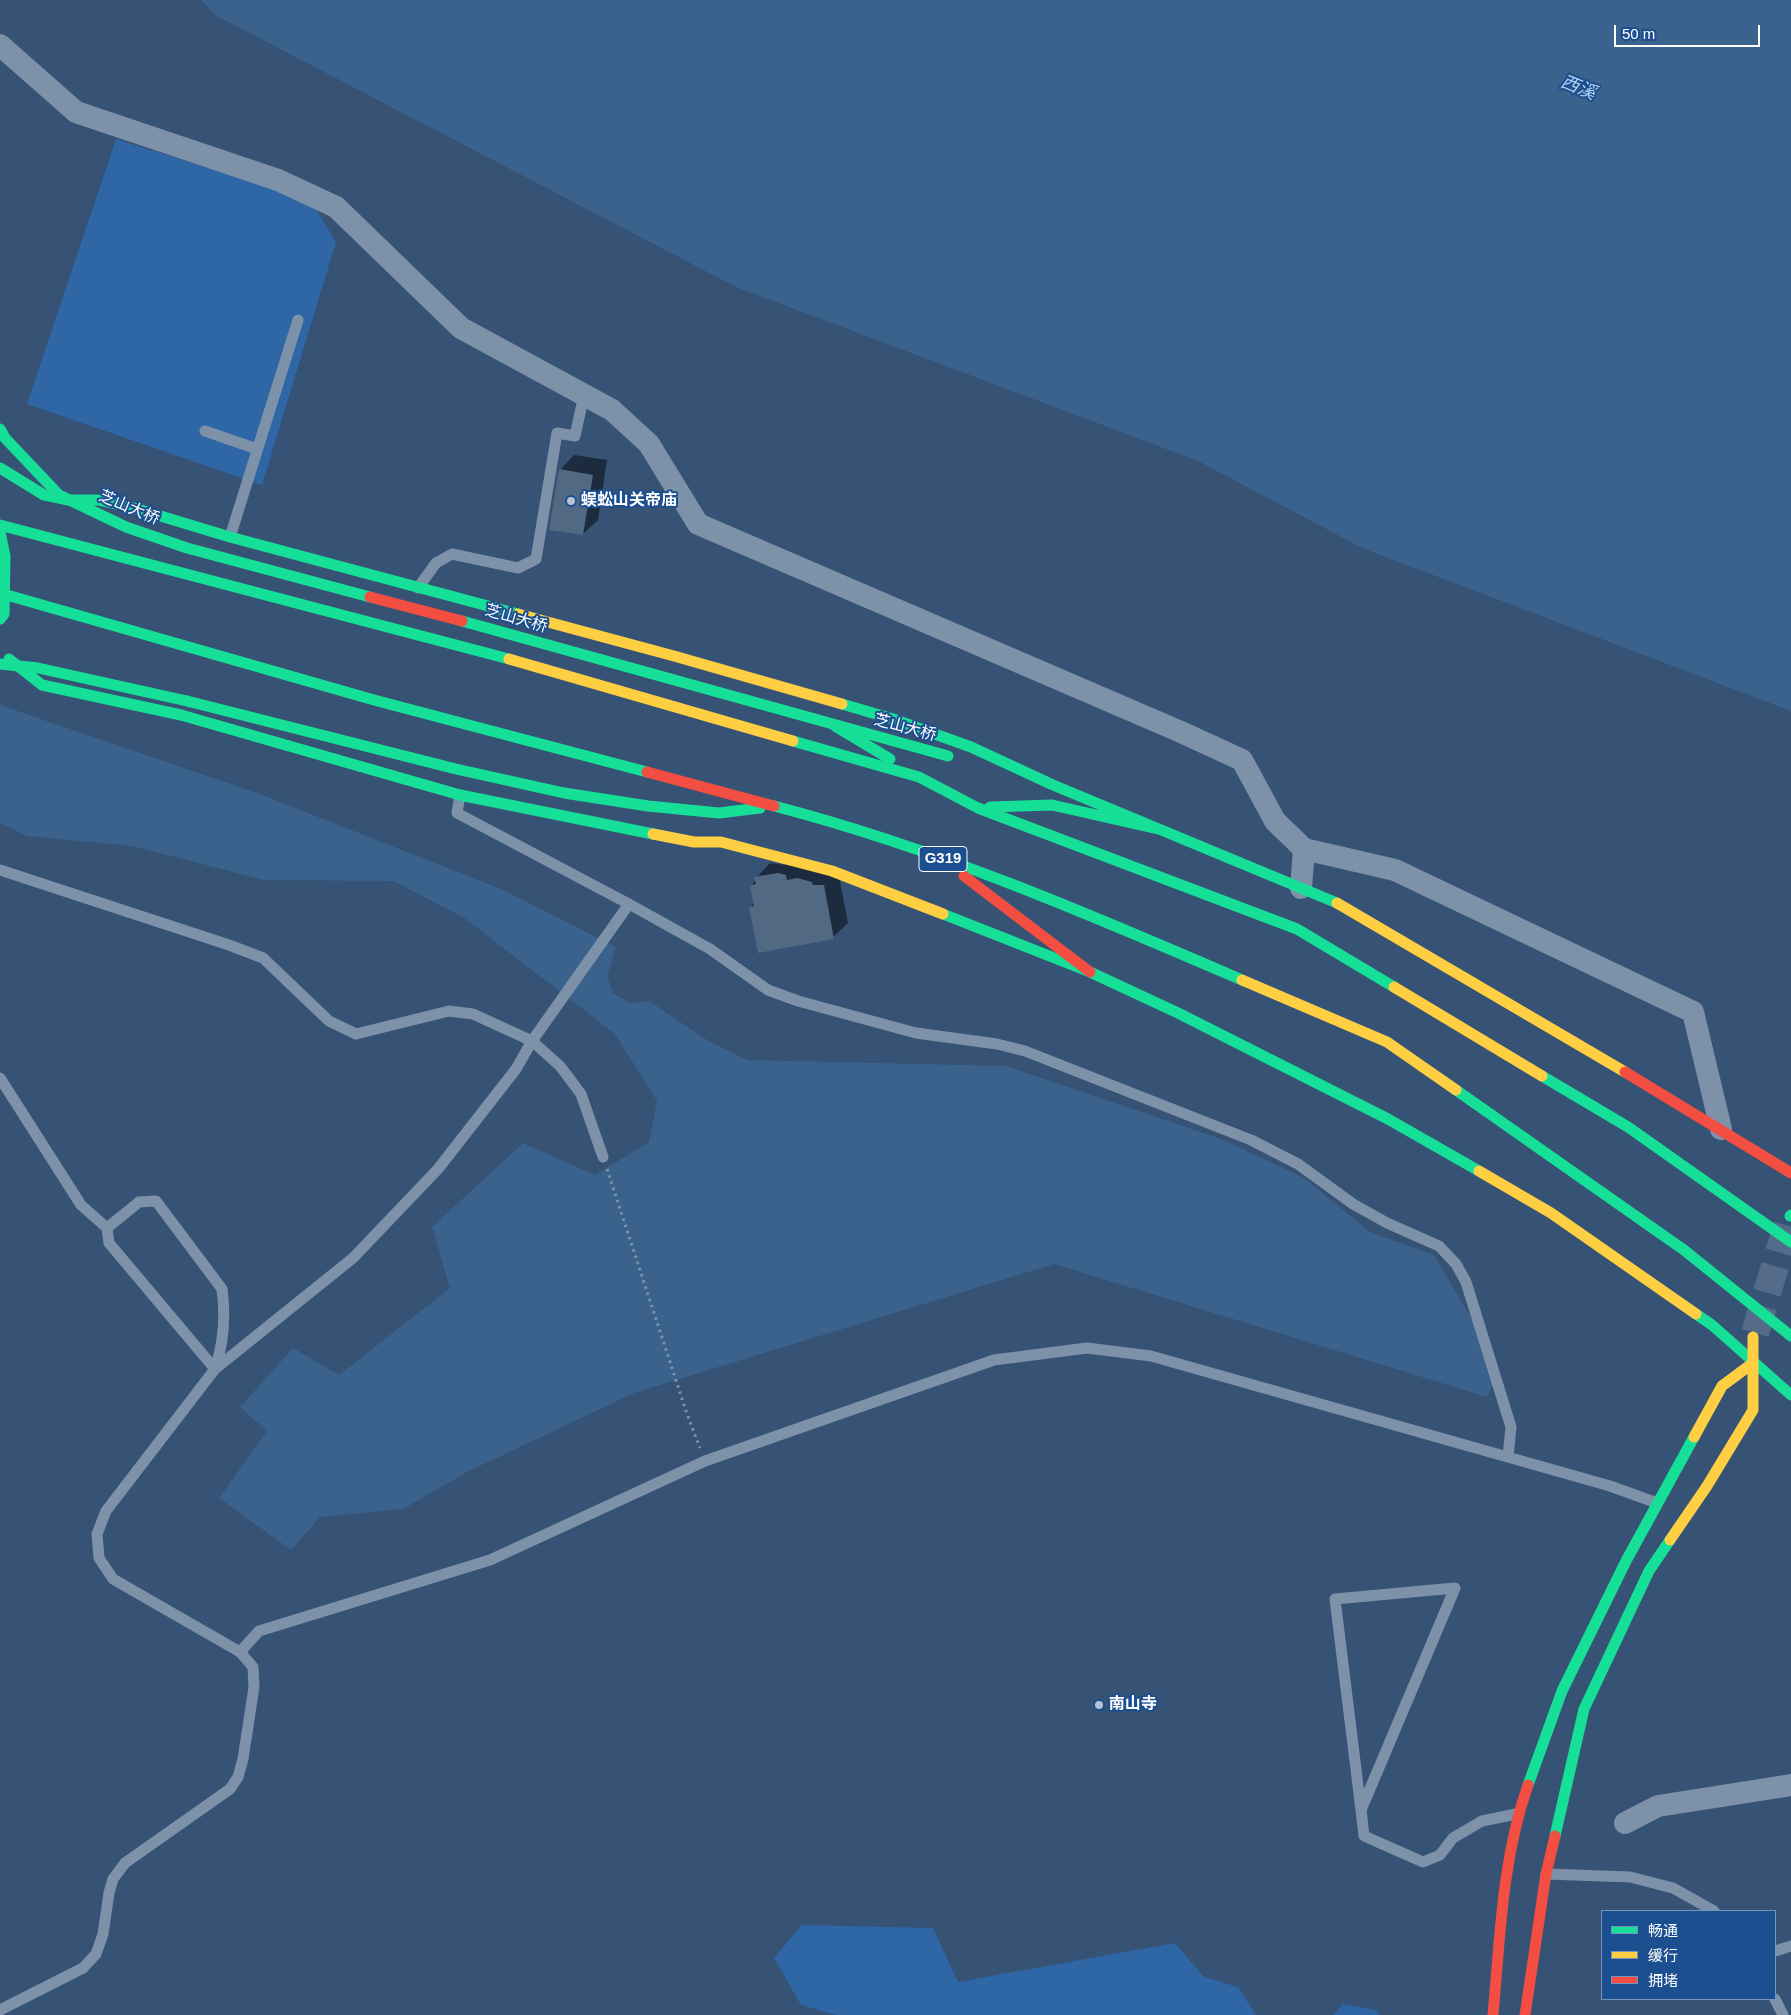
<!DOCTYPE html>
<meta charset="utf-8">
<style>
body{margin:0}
#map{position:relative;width:1791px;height:2015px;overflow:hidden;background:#365274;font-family:Arial,"Noto Sans SC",sans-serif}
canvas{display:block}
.legend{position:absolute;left:1601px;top:1910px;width:175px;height:90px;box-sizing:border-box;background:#1b4f8f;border:1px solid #7695bc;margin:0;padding:6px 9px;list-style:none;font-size:15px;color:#fff}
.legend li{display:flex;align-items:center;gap:10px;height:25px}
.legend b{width:25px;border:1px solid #7695bc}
.scale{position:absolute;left:1614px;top:25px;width:146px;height:22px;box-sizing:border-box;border:2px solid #fff;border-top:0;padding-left:6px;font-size:15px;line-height:18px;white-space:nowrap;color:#fff;-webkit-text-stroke:4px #1b4f8f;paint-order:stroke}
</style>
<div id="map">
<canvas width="1791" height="2015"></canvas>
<ul class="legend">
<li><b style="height:6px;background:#16e098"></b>畅通</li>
<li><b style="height:6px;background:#ffcf43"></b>缓行</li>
<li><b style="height:6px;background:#f24e42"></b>拥堵</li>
</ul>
<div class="scale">50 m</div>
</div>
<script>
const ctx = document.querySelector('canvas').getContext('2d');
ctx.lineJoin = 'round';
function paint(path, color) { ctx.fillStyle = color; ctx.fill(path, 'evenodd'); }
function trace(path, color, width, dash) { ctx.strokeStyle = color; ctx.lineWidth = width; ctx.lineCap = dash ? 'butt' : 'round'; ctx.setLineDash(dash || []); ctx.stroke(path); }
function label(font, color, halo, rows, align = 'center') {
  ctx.font = font + ' Arial,"Noto Sans SC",sans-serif'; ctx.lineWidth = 4; ctx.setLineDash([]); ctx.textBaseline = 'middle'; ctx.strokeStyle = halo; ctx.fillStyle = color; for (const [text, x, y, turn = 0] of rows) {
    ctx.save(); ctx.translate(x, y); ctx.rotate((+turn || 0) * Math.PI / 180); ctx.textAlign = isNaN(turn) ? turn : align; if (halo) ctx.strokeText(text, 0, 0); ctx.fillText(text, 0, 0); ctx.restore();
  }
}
paint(new Path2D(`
 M116,139l195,62 25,41 -74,243 -235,-81z
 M802,1925l131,3 25,54 217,-39 29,34 34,10 18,28h-420l-35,-10 -27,-47z
 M1343,2004l34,6 2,5h-45z`), '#2f66a5');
paint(new Path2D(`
 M201,0h1590v711l-429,-163 -164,-87 -462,-174 -521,-272z
 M0,705l260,89 241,95 115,58 -9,29 6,17 17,10 19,-2 61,41 38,18 258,6 215,73 83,39 66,54 64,23 41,69 18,60 -6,13 -433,-133 -420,129 -167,79 -64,37 -83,8 -29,33 -72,-52 48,-67 -27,-24 53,-59 46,27 111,-87 -18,-61 91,-84 72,32 54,-33 8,-41 -42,-67 -152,-117 -70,-36 -129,-1 -132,-34 -105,-10 -27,-13z`), '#3b618d');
paint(new Path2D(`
 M574,455l33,5 -9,60 -15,14 -23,-64z
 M770,863l68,8 10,52 -15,14 -83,-30 5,-4 -4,-18 5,-5v-2z`), '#0007');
paint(new Path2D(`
 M559,469l34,6 -10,60 -34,-5z
 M778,873l8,2 1,5 10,-2 15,4 1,3h11l10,54 -76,14 -9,-46 5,-1 -4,-21 6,-1 -2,-7z`), '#526984');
trace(new Path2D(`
 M1755,1333l35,-117`), '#546c89', 28, [28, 14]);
trace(new Path2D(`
 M607,1169l80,245 13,34`), '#7d92a8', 3, [2.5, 4]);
trace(new Path2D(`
 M205,431l52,18
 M230,537l68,-217
 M418,588l18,-25 16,-9 66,14 18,-9 21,-126 18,3 9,-41
 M460,795l-3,18 172,91 81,45 58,41 30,11 118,32 81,11 28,7 226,89 47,24 55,40 34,19 52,23 17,18 10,18 45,145 -3,30
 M0,870l229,75 34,13 66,63 27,13 93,-23 24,3 59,27 28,25 21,28 22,63
 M0,1078l81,127 26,23
 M156,1201l66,88c4,29 2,53 -7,80l-106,-126 -2,-15 32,-26z
 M240,1652l19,-21 231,-71 215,-99 289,-101 93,-12 64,8 459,130 47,17
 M1361,1810l94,-222 -120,11 26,211 3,26 59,26 17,-7 13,-17 29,-17 34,-7
 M1546,1874l84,3 43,11 41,23
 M1775,1951l16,-5
 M1775,1999l8,16
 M0,2010l83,-42 13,-14 7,-20 6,-41 4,-14 12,-16 105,-74 8,-12 5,-18 11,-72 -1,-20 -13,-15 -127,-73 -14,-21 -2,-24 9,-23 109,-142 138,-111 85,-89 78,-100 16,-28 97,-137`), '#7d92a8', 11);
trace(new Path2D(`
 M0,45l76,67 202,68 58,27 125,121 151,82 37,34 49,80 483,208 61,28 33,61 29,28 91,21 298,142 28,117
 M1301,888l3,-39
 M1625,1823l33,-17 133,-21`), '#7d92a8', 22);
trace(new Path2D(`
 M0,468l44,27 23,5h31l36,8 96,29 288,77
 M0,525l509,134
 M0,593l374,107 273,72
 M462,621l486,135
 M9,659l33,26 139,30 279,80 193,39
 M187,701l269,68 108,24 84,13 71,7 41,-5
 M842,704l51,15 78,28 82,38 284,118
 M835,726l55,33
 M793,741l126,36 59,31 319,121 97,58
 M774,806c162,42 315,108 468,174
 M990,807l62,-2 106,24
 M943,914l147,58 88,41 210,106 91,52
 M1542,1076l86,51 163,115
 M1456,1090l228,160 107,86
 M1790,1216l1,-1
 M1696,1314l16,11 79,70
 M1528,1785l34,-94 64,-130 68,-124
 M1555,1836l29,-127 65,-138 21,-31`), '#16e098', 11);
trace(new Path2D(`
 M518,614l156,42 168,48
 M509,659l284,82
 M653,834l41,8h27l111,29 111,43
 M1337,903l288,169
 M1242,980l145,62 69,48
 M1394,987l148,89
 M1479,1171l72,42 145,101
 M1694,1437l28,-51 31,-23
 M1670,1540l37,-54 46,-76v-73`), '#ffcf43', 11);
trace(new Path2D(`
 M647,772l127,34
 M964,876l126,96
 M1625,1072l166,101
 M1493,2015c7,-77 9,-156 35,-230
 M1525,2015l21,-141 9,-38`), '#f24e42', 11);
trace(new Path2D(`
 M0,429l5,9 54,57 67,32 61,21 183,49
 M0,532l5,24 -1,58 -4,5
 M0,664l38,4 149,33`), '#16e098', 11);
trace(new Path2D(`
 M370,597l92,24`), '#f24e42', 11);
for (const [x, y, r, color] of [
 [571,501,5,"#b9c2ce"],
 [1099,1705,5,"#b9c2ce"]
]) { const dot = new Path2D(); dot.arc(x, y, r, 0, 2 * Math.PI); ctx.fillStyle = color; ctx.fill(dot); trace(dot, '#1b4f8f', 2); }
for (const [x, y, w] of [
 [943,859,48]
]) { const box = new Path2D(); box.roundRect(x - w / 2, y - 12.5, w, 25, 4); ctx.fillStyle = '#1b4f8f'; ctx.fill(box); trace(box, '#fff', 1); }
label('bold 15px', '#fff', null, [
 ["G319",943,859]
]);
label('bold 16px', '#fff', '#1b4f8f', [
 ["蜈蚣山关帝庙",581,501],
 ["南山寺",1109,1705]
], 'left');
label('16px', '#fff', '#1b4f8f', [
 ["芝山大桥",129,508,23],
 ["芝山大桥",516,619,16],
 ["芝山大桥",905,728,15]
]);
label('italic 18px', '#b5d3f5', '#1b4f8f', [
 ["西溪",1578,88,22]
]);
</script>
